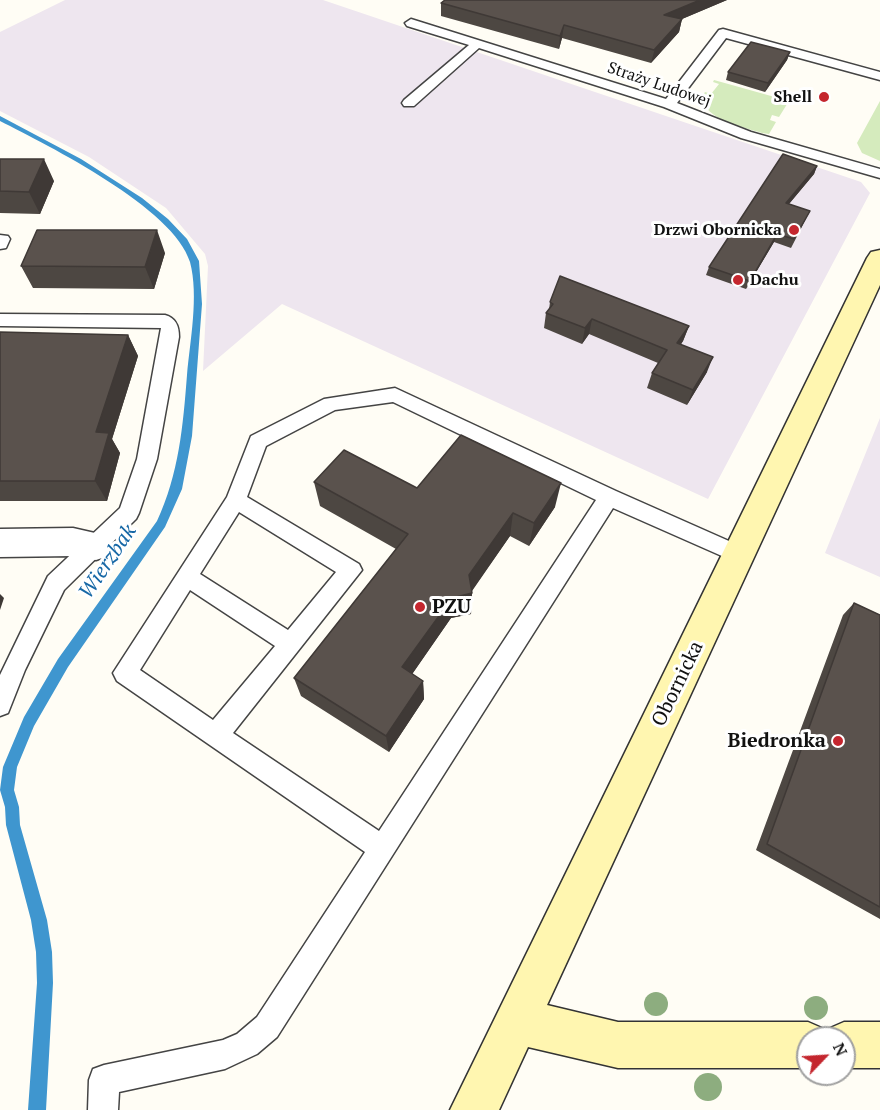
<!DOCTYPE html>
<meta charset="utf-8">
<style>
body{margin:0}
#map{position:relative;width:880px;height:1110px;overflow:hidden;background:#fffdf5;font-family:"PT Serif",serif}
canvas{display:block}
.north{position:absolute;left:796px;top:1026px;width:60px;height:60px;box-sizing:border-box;background:#fff;border:2px solid #a0a0a0;border-radius:50%;rotate:65deg;font-size:16px;font-weight:700;line-height:24px;text-align:center;color:#111}
.north::after{content:'';display:block;margin:auto;width:21px;height:27px;background:#c4262e;clip-path:polygon(50% 0,100% 100%,50% 72%,0 100%)}
</style>
<div id="map">
<canvas width="880" height="1110"></canvas>
<div class="north">N</div>
</div>
<script>
const ctx = document.querySelector('canvas').getContext('2d');
ctx.lineJoin = 'round';
function paint(path, color) { ctx.fillStyle = color; ctx.fill(path, 'evenodd'); }
function trace(path, color, width, dash) { ctx.strokeStyle = color; ctx.lineWidth = width; ctx.lineCap = dash ? 'butt' : 'round'; ctx.setLineDash(dash || []); ctx.stroke(path); }
function label(font, color, halo, rows, align = 'center') {
  ctx.font = font + ' "PT Serif",serif'; ctx.lineWidth = 6; ctx.setLineDash([]); ctx.textBaseline = 'middle'; ctx.strokeStyle = halo; ctx.fillStyle = color; for (const [text, x, y, turn = 0] of rows) {
    ctx.save(); ctx.translate(x, y); ctx.rotate((+turn || 0) * Math.PI / 180); ctx.textAlign = isNaN(turn) ? turn : align; if (halo) ctx.strokeText(text, 0, 0); ctx.fillText(text, 0, 0); ctx.restore();
  }
}
paint(new Path2D(`
 M65,0h258l538,182 9,11 -162,306 -426,-195 -79,67 5,-105 -3,-12 -39,-46 -77,-51 -89,-46v-79z
 M880,418v159l-55,-24z`), '#eee6ef');
paint(new Path2D(`
 M714,80l75,21 -10,16 -7,-2 -2,5 6,2 -7,12 -7,-1c-18,-6 -58,-13 -60,-36l3,-5 6,2 8,-10 -6,-2z
 M880,101v60l-18,-8 -5,-10z`), '#d5ebbd');
paint(new Path2D(`
 M0,116l81,43 61,39 26,21 19,20 12,22 3,43 -10,132 -10,53 -17,38 -97,140 -34,59 -17,41 -3,23 5,17 1,18 27,95 5,32 1,31 -7,127h-18l9,-127 -1,-31 -5,-32 -25,-95 -1,-18 -5,-17 3,-23 21,-50 34,-58 99,-138c22,-47 26,-95 30,-146 3,-34 12,-79 3,-113 -16,-54 -141,-116 -190,-141z`), '#3f96cf');
const lane = new Path2D(`
 M411,19l255,80 53,-69 4,-1 157,43v8l-154,-42 -49,65 74,29 129,37v9l-139,-40 -77,-31 -185,-59 -65,58h-10l-2,-3 2,-3 65,-55 -62,-19 -2,-3z
 M0,235l8,1 2,3 -4,9 -6,1z
 M0,314l165,1c11,3 14,11 14,22l-22,122 -18,54 -3,6 -72,71 -39,80 -17,43 -8,3v-41l48,-99 72,-68 17,-49 24,-131 -161,-2z
 M395,388l221,103 131,58 3,6 -3,6 -7,3 -127,-56 -336,529 -20,17 -32,15 -106,23 -1,18h-30l1,-30 4,-11 11,-4 119,-25 14,-6 20,-17 108,-165 -248,-171 -4,-8 114,-176 24,-61 73,-37zM393,402l203,98 -217,331 -146,-98 129,-163 -3,-6 -112,-67 19,-51 69,-36zM239,512l97,60 -48,58 -88,-56zM190,590l85,56 -62,74 -73,-50z`);
const street = new Path2D(`
 M73,528l35,8 4,10 -4,10 -12,4 -23,-4 -73,1v-28z`);
const secondary = new Path2D(`
 M880,250v35l-333,720 71,17h190l16,7 2,4 2,-4 16,-7h36v46h-36v-30h-36v30h-190l-90,-21 -29,63h-49l417,-852 4,-6z`);
trace(lane, '#444', 3);
trace(street, '#444', 3);
trace(secondary, '#333', 3);
paint(lane, '#fff');
paint(street, '#fff');
paint(secondary, '#fff6b0');
ctx.fillStyle = '#8dad7f';
for (const [x, y, r] of [
 [656,1004,12],
 [816,1008,12],
 [708,1087,14]
]) { ctx.beginPath(); ctx.arc(x, y, r, 0, 2 * Math.PI); ctx.fill(); }
paint(new Path2D(`
 M445,0h282l-45,19 -3,13 -28,31 -89,-25 -3,11 -118,-33v-13z
 M790,52l-3,8 -22,32 -39,-12 2,-8z
 M0,159l54,22 -14,33 -40,-1z
 M817,166l-3,8 -25,30 21,7 -19,37 -17,-6 -28,47 -40,-14 3,-8z
 M165,253l-11,36 -121,-1 -12,-22z
 M550,302l139,24 -6,15 -2,3 26,28 -20,33 -40,-17 5,-15 6,-10 -69,-29 -7,10 -38,-16 2,-15 3,-3z
 M0,332l128,3 10,21 -26,83 8,14 -13,48h-107z
 M314,482l103,6 138,19 -26,39 -19,-10 -38,54 -1,24 -20,4 -39,56 11,7 1,18 -35,53 -88,-56 -7,-18 102,-129 -76,-43z
 M854,603l26,12v304l-124,-69 87,-235z`), '#4d4742');
paint(new Path2D(`
 M700,0h27l-45,19 -3,13 -28,31 13,-48z
 M564,25l-2,13 -3,11 1,-13z
 M790,52l-3,8 -22,32 3,-9z
 M44,159l10,22 -14,33 -11,-22z
 M817,166l-3,8 -31,37 3,-8z
 M157,230l8,23 -11,36 -9,-22z
 M777,234l-3,8 -28,47 4,-8z
 M592,319l-3,15 -7,10 3,-16z
 M689,326l-6,15 -11,17 5,-15z
 M128,335l10,21 -26,83 8,14 -13,48 -12,-20 1,-49z
 M713,357l-6,15 -20,33 6,-15z
 M561,483l-6,24 -26,39 5,-23z
 M513,513l-3,23 -40,58 2,-1 -1,21 -20,4 -47,68 -2,-19z
 M0,594l4,4 -4,12z
 M423,681l1,18 -35,53 -3,-16z`), '#3f3936');
const building = new Path2D(`
 M445,0h255l-36,15 18,4 -28,31 -90,-25 -4,11 -119,-33z
 M751,42l39,10 -22,31 -40,-11z
 M783,154l34,12 -31,37 24,8 -16,28 -17,-5 -27,47 -41,-14z
 M0,159h44l-15,33 -29,-1z
 M37,230h120l-12,37 -124,-1z
 M560,276l129,50 -12,17 36,14 -20,33 -41,-17 15,-23 -75,-31 -7,9 -39,-15 7,-9 -3,-2z
 M0,332l128,3 -32,97 13,1 -14,48h-95z
 M461,435l100,48 -27,40 -21,-10 -44,62 3,18 -20,5 -50,69 21,14 -37,55 -92,-58 114,-144 -94,-52 30,-32 73,38z
 M854,603l26,12v292l-113,-63z`);
paint(building, '#5a524d');
trace(building, '#3f3936', 1.5);
for (const [x, y, r, color] of [
 [824,97,6,"#c4262e"],
 [794,230,6,"#c4262e"],
 [738,280,6,"#c4262e"],
 [420,607,6,"#c4262e"],
 [838,741,6,"#c4262e"]
]) { const dot = new Path2D(); dot.arc(x, y, r, 0, 2 * Math.PI); ctx.fillStyle = color; ctx.fill(dot); trace(dot, '#fff', 2); }
label('16px', '#111', '#fff', [
 ["Straży Ludowej",659,85,19]
]);
label('bold 16px', '#111', '#fff', [
 ["Shell",812,97],
 ["Drzwi Obornicka",782,230],
 ["Dachu",750,280,"left"]
], 'right');
label('bold 20px', '#111', '#fff', [
 ["PZU",432,607],
 ["Biedronka",826,741,"right"]
], 'left');
label('20px', '#111', '#fff', [
 ["Obornicka",678,684,-64]
]);
label('italic 21px', '#1768a6', '#fff', [
 ["Wierzbak",108,562,-56]
]);
</script>
